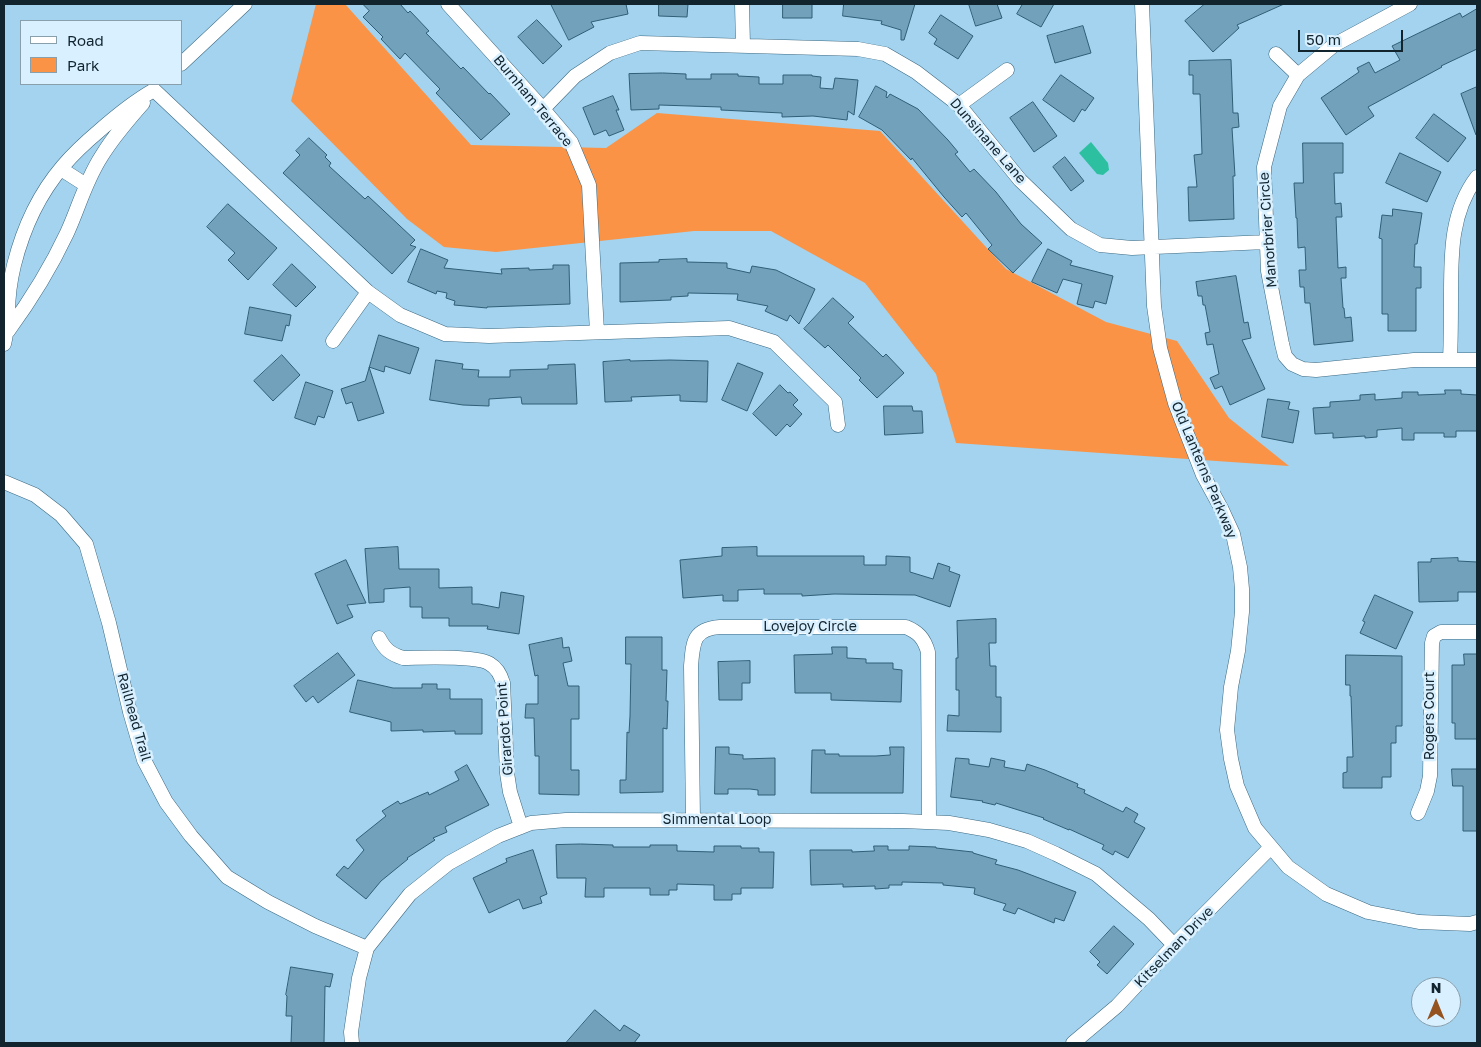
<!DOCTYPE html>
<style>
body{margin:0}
#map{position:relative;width:1481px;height:1047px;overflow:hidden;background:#a3d3ef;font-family:"Golos Text",sans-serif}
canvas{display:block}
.frame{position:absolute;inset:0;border:5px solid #12252f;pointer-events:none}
.legend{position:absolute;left:20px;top:20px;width:162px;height:65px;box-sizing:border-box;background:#d8f0ff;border:1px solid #899fac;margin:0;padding:6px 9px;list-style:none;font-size:15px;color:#12252f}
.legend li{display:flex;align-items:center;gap:10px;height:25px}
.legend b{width:25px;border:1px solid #899fac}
.north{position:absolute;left:1411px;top:977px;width:50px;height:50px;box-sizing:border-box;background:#d8f0ff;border:1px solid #899fac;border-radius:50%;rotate:0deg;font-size:14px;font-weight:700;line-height:20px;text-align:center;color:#12252f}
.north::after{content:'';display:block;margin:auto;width:18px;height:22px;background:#955320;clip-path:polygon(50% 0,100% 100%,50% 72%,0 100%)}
.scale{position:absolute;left:1298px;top:30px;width:105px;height:22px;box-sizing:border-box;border:2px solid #12252f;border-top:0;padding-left:6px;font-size:15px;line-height:18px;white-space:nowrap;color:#12252f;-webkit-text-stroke:4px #d8f0ff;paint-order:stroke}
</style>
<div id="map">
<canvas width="1481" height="1047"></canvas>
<div class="frame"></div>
<ul class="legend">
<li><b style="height:6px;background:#fff"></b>Road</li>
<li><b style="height:14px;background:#fa9346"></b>Park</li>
</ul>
<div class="north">N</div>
<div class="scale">50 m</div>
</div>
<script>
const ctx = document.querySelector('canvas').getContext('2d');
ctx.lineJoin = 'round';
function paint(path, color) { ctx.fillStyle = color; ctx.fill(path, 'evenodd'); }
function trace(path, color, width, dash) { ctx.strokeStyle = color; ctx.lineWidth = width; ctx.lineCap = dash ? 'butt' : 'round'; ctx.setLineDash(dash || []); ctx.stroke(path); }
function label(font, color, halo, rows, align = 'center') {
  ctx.font = font + ' "Golos Text",sans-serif'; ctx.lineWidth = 5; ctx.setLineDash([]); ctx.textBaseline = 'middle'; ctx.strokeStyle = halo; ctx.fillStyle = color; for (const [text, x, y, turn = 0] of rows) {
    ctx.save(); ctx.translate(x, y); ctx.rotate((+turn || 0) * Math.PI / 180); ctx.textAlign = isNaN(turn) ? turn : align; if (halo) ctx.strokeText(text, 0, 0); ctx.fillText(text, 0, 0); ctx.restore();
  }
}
paint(new Path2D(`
 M316,4h29l126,141 135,3 51,-35 223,18 126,138 100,53 71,19 52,77 60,48 -333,-23 -20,-69 -71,-91 -94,-52h-77l-198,21 -52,-5 -37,-28 -116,-118z`), '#fa9346');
paint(new Path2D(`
 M1091,142l17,21 1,7 -6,5 -6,-1 -18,-21z`), '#2cc0a1');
const building = new Path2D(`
 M363,4h37l8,9 2,-2 19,20 -3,2 35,36 2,-2 26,27 1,-1 20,21 -29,26 -45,-47 4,-4 -35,-36 -5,6 -19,-20 2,-2 -20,-20 6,-6z
 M551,4h75l2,10 -37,8 3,5 -25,13z
 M659,4h29l-1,13 -28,-1z
 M783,4h29v14h-29z
 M844,4h71l-11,36h-3v-10l-20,-6 1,-3 -39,-5z
 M969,4h28l5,14 -26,8z
 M1023,4h31l-13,23 -24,-13z
 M1205,4h79l-47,21 2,3 -26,24 -28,-31z
 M1477,9v40l-36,17 1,1 -74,40 6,9 -28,19 -25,-37 38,-26 -2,-4 12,-6 6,11 25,-13 -8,-14 68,-33 2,4z
 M941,15l32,21 -15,23 -24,-15 3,-5 -8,-6z
 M537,20l25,26 -19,18 -25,-27z
 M1083,26l8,27 -36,10 -8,-27z
 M1231,60l2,53h5l1,14 -7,1 3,48h-2l1,43 -45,2 -1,-34h9l-3,-32 8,-1 -2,-60h-7v-19h-4v-14z
 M663,73l23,1v5h25v-5h27v2l21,1v7h24v-9h29v1l9,1 -1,11 13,1 2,-11 23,2 -4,35 -6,-4 -1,9 -34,-4 -31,1v-4l-61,-3v-3l-62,-2v4l-28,1 -2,-36z
 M1061,75l33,23 -9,13 -3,-2 -8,13 -31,-22z
 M876,86l11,6 -1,5 1,1 3,-4 28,15 30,31 10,12 -3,2 15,18 4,-3 22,23 25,32 21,19 -29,30 -25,-24 4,-4 -26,-32 -4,4 -18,-20 -32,-39 -1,2 -29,-30 -23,-13z
 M1477,87v48h-1l-15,-41z
 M613,96l6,14h-3l8,20 -15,6 -3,-6 -12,5 -11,-27z
 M1033,102l24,34 -23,16 -24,-34z
 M1434,114l32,24 -18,24 -32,-24z
 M309,138l18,17 -2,2 6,6 -2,3 36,33 3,-3 47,44 -5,5 6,2 -24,27 -109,-101 17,-18 -4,-4z
 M1303,143h40v30h-9l1,31 6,-1 1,14h-6l2,51 8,-1v11h-5l2,30h1l1,10 6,-1 2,24 -39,4 -4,-42h-5l-1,-16h-4l-1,-17h7l-1,-23 -7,1 -1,-30h-1l-2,-35h9z
 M1400,153l41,19 -14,30 -41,-19z
 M1065,157l19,24 -13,10 -18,-24z
 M228,204l49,44 -29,32 -20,-20 7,-7 -28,-26z
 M1393,209l29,4 -5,31h-2l-1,23h7v21h-5v43h-28v-17h-6v-75l-3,-1 3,-23 10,1z
 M421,249l27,11 -4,8 58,6 -1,-5 28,-1v2l24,-1v-4h16l1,39 -83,3v1l-33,-3 1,-4 -9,-3 1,-5 -10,-2 -1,3 -28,-12z
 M1048,249l24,12 -2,4 43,11 -7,28 -11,-3 -2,7 -16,-4 5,-20 -19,-5 -6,14 -25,-11z
 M687,259v3l40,1v5l23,5 2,-7 24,4 39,19 -16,35 -9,-9 -3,6 -22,-10 3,-5 -31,-6 1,-6 -50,-1v3l-17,1v3l-51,2v-39l39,-1v-2z
 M292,264l24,23 -20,20 -23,-22z
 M1236,276l8,47 4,-1 3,16 -9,2 23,49 -35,16 -8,-19 -7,3 -5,-11 9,-4 -6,-30 -6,1 -2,-12 5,-1 -5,-27h-2l-1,-9h-4l-2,-14z
 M833,298l21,19 -6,6 35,34 3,-3 18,19 -27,25 -18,-18 2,-2 -33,-33 -3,3 -21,-19z
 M250,307l41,8 -2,11 -3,-1 -4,16 -37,-7z
 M379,335l40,13 -9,26 -25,-8 -1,6 -15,-5 15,46 -26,8 -6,-19 -6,2 -5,-15 24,-8z
 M282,355l18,20 -27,26 -19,-20z
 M436,360l27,4 -1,5 17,1 -1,7h32v-7l38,-1v-4l27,-1 2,40h-55l-1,-7 -32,2v7l-26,-1 -33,-5z
 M630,360v1l40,-1 38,1 -1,41 -27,-1v-6l-49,2 1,4 -27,1 -2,-40z
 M738,363l25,10 -16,38 -25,-11z
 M306,382l27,9 -9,27 -6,-2 -3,9 -20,-7z
 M780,385l8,8 2,-1 8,8 -5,5 9,9 -12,13 -3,-3 -11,12 -23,-22z
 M1445,390h16v4l16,1v36h-21v6h-12v-4h-30v7h-12v-12l-25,2v7l-12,1v-2l-32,2v-5l-18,1 -2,-26 17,-1v-5l30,-2v-5l15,-1v6l27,-2v-6h16v3l27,-1z
 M1268,399l22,3 -2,7 11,2 -6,32 -31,-6z
 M884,406h28l1,5h9l1,22 -38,2z
 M398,547l1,22h40v19l33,-1v17h7l20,4 2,-16 23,4 -5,38 -32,-5 1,-3h-39v-8h-27v-11h-12v-20l-26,2v13l-15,1 -4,-54z
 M757,547v9h107v9h22v-9l24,1v15l23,7 5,-16 12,4 -1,4 11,4 -10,32 -35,-12 -81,-1 -32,2v-2h-38v-5l-26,1v11h-15v-6l-40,3 -3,-38 42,-4v-8z
 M1458,558v3l19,1v30h-19v9l-39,1 -1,-40h13v-3z
 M346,560l20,43 -19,2 6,12 -16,7 -22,-50z
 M1375,595l38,17 -17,37 -36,-16 5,-11 -2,-1z
 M996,619v24h-7l1,23h6v31h5v35l-54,-1 1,-16 11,1v-26h-3v-32h2l-1,-37z
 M626,637h36v33h5l-1,31h2l-1,28 -4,-1v64l-43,1v-13h6l1,-48 2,1 1,-17 1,-52h-5z
 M562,638l1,10 6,-1 3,14 -9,2 5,23h11v33h-8v51h8v25l-40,-1v-38h-4l-1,-38h-9l1,-14h12v-29l-3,1 -6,-31z
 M832,647h15v11l19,1v4h27v6l9,1 -1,32 -70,-2v-7h-36l-1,-38 38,-1z
 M338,653l17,22 -37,28 -5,-7 -7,6 -12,-16z
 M1464,654h13v85h-22v-16h-3v-58h12z
 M1346,655l56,1v70h-6v17h-5v34h-9v11h-39v-15l4,-1v-15h6l-2,-61h-1v-11h-4z
 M750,661v22h-8v17h-23l-1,-38z
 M358,680l35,8h29v-4h15v5h13v10h32v35h-27v-3l-32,1v-2l-32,1v-9l-41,-10z
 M716,747h13v7l14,1v4l32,-1v37h-17v-5l-8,-1h-22v5h-13z
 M890,747h14l-1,46h-92l1,-43h13v4h14v2h37l14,-1z
 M956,758l13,1v5l20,3 2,-9 14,3 -1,6 21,4 2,-7 18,6 33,14 -1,3 8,3 -1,3 39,19 3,-5 12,7 -4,8 11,6 -17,30 -13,-7 -2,4 -11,-6 2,-4 -35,-16v1l-26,-11 1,-1 -48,-15 -1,2 -13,-3 1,-1 -32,-4z
 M467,765l22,40 -44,22 2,5 -14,6 2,2 -28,18 1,1 -27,22 -15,18 -30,-24 8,-9 4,3 16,-19 -8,-10 30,-24 -4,-5 16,-10 2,3 28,-12 1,3 30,-15 -4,-8z
 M1452,769h25v62h-14v-45h-10z
 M581,844l32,1v2h37v-2h27v6l37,1v-6h27v2h18v4h15l-1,36h-32v6h-9v6h-18v-15l-37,-1v6h-8v5h-19v-7h-46v9h-19l1,-19h-29l-1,-33z
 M874,846h14v4h21v-4l27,1v1l37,4v1l24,7 -2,4 23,6 58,22 -12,29 -9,-3 -1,5 -36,-15 -3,6 -12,-4 3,-6 -32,-10 1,-6 -32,-3v-2l-41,-1v3h-13v3l-14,1v-3l-32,1v-3l-32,1 -1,-35h42v2l22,-1z
 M533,850l14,44 -7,3 2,6 -19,6 -4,-10 -30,14 -16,-35 34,-16 -1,-3z
 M1114,926l20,18 -27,30 -10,-9 3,-3 -10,-10z
 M291,967l42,7 -3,13 -5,-1 -1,57h-33l1,-27h-6l1,-20 -1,-1z
 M595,1010l25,21 4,-6 16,10 -6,8h-68z`);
paint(building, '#72a1bc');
trace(building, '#305e76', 1);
const minor = new Path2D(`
 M448,4l95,105 28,33 18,43 8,147
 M742,4l1,41
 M1142,4l12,302 6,42 15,55 28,72 18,33 12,26 7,33 2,22v23l-4,39 -7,36 -4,43 4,29 6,27 18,42 33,39 38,27 42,18 51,10 51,2 7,-2
 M1410,4l-76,41 -36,30 -18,31 -16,61 4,104 14,73 3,12 7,8 11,5 13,1 98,-10h63
 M1276,54l22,21
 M181,64l64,-60
 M154,90l214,202 32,23 45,19 44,2 240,-8 45,14 61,60 3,23
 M959,105l48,-35
 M543,109l32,-33 35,-23 30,-10 218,6 27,5 31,18 43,33 61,75 51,49 29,16 32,3 134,-6
 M61,169l25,16
 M8,331c22,-30 43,-64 59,-98 12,-26 18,-51 34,-76 12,-20 27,-37 42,-54
 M333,341l35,-49
 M4,344c3,-12 3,-18 4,-30 0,-16 2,-33 6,-49 9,-36 25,-71 49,-99 11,-13 23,-24 36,-35 17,-15 34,-29 55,-41
 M1450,360c1,-22 1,-44 1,-66 0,-41 0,-83 26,-117
 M4,482l31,13 26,20 25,29 23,79 21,89 14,48 22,42 25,34 36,41 41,25 47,24 52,22
 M379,638c6,12 12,16 24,20 18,0 75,-3 87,6 7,4 11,12 13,19l4,90 3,19 11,35
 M1418,813l9,-22 3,-15 2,-133 2,-7 7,-4h36
 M693,820l-2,-154c2,-24 2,-37 29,-39h186c12,5 18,11 22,25l1,170
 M352,1043l-1,-11 8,-54 8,-30 43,-54 39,-31 49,-27 33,-13 35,-3 337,1 46,2 40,7 38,11 29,13 40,20 53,45 25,26
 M1073,1043l44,-37 57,-61 97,-98`);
trace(minor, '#3c6982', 15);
trace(minor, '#fff', 14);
label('14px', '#12252f', '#d8f0ff', [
 ["Burnham Terrace",533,101,50],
 ["Dunsinane Lane",988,141,49],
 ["Manorbrier Circle",1268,230,-94],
 ["Old Lanterns Parkway",1204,470,67],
 ["Lovejoy Circle",810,627],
 ["Rogers Court",1430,716,-90],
 ["Railhead Trail",134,717,74],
 ["Girardot Point",505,729,-94],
 ["Simmental Loop",717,820],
 ["Kitselman Drive",1174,947,-46]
]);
</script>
